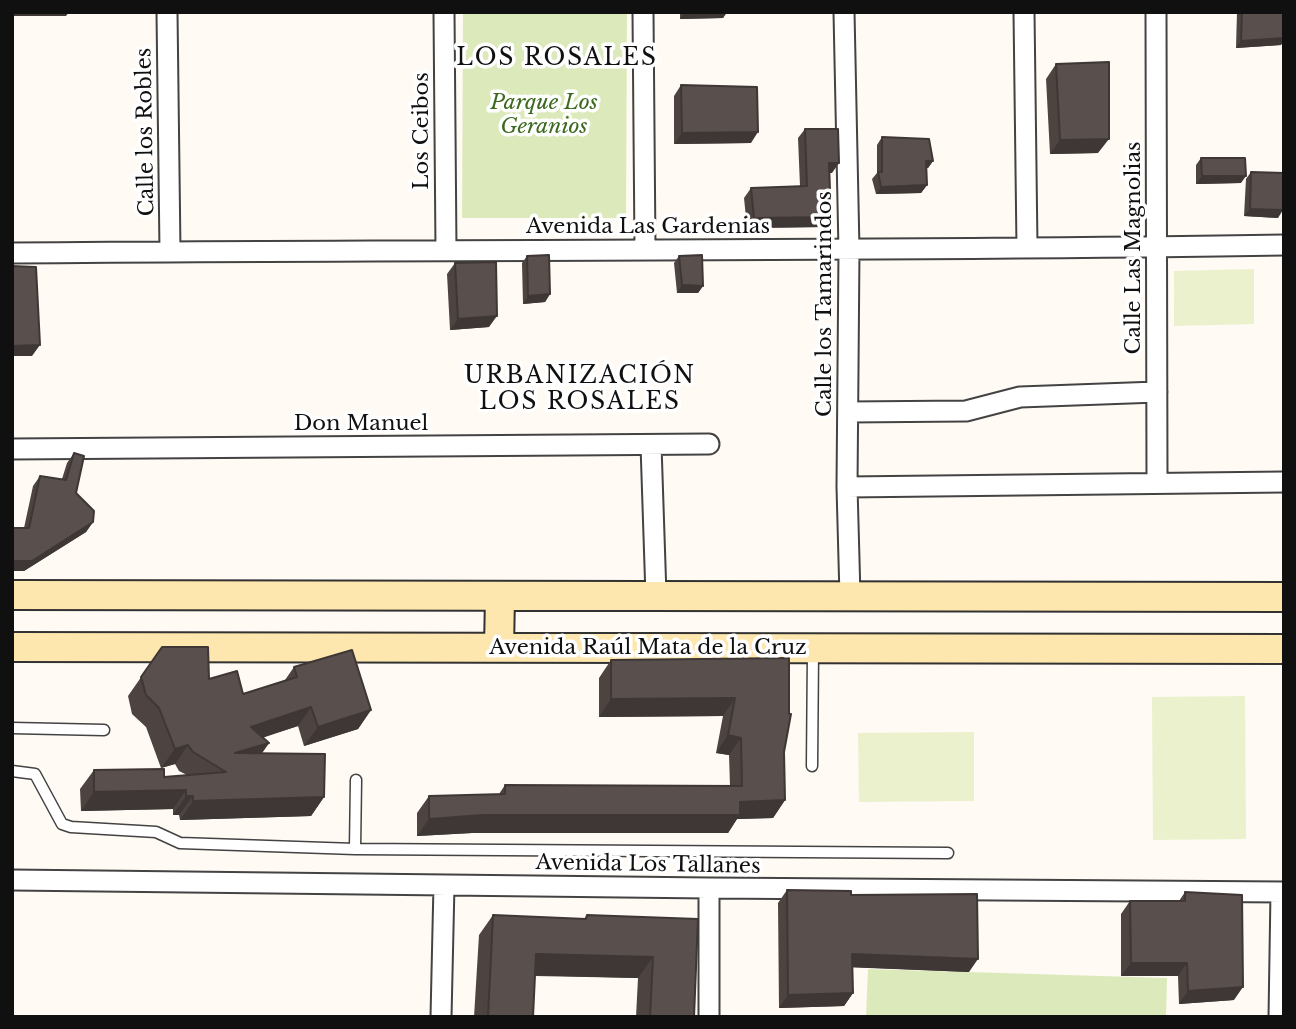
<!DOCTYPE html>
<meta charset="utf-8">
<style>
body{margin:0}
#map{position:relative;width:1296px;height:1029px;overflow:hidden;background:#fffaf3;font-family:"Libre Baskerville",serif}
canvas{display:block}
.frame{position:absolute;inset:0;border:14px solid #101010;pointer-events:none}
</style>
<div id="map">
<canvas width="1296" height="1029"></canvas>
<div class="frame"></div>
</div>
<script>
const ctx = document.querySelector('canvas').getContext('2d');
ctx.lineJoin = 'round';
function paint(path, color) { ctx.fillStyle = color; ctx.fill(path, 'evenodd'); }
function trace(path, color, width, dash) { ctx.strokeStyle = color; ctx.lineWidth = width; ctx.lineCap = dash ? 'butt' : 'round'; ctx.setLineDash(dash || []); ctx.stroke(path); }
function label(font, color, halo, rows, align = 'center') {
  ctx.font = font + ' "Libre Baskerville",serif'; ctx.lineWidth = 7; ctx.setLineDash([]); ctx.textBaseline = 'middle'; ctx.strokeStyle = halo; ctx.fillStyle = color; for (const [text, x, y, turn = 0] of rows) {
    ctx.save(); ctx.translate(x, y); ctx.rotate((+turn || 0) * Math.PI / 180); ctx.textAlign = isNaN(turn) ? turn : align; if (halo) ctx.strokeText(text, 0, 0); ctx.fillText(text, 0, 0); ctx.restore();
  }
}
paint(new Path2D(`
 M463,12h164l-1,206h-164z
 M868,969l299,9 -1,39h-300z`), '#dceabb');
paint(new Path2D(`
 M1254,269v55l-80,2v-55z
 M1245,696l1,143 -93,1 -1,-143z
 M974,732v69l-115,1 -1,-69z`), '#ebf1cd');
const lane = new Path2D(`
 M12,728l92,2
 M812,766l1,-115
 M12,771l23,3 27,50 9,3 85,5 24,11 175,6 593,4
 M355,849l1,-69`);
const street = new Path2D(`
 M167,12l3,239
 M444,12l2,238
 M643,12l2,237
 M844,12l5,238 -2,237 3,109
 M1024,12l3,235
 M1156,12l1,471
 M12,253c424,-4 848,-1 1272,-8
 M849,412l117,-1 54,-14 137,-5
 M651,445l5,151
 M12,449l697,-5
 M847,487l437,-5
 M12,880l697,8 575,4
 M441,1017l3,-132
 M709,1017v-129
 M1279,1017l2,-125`);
const secondary = new Path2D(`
 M12,595l1272,2
 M12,647l1272,2
 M499,648l1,-52`);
trace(lane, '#434343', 13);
trace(street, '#434343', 23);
trace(secondary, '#323232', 32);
trace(lane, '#fff', 10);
trace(street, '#fff', 19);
trace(secondary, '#fee7ae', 28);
paint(new Path2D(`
 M680,12h47l-4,6 -43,1z
 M1237,12h47l-3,33 -45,3z
 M1056,64l42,89 -48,1 -4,-75z
 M681,85l70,58 -77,1v-48z
 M805,129l27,44h-3l2,44 -7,10 -77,1 -3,-30 7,-10 49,-2 -2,-48z
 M882,137l51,24 -5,7h-2l1,17 -6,8 -45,1 -4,-15 5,-6v-28z
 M1201,158l40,25 -45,1v-19z
 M1251,172l27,46 -34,-2 2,-37z
 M527,256l23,38 -5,8 -22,2 -1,-41z
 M679,256l24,30 -5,7h-21l-3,-30z
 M455,263l34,64 -39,3 -3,-56z
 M74,453l2,40 17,29 -7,10 -62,39h-12v-43h12l9,-42 7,-10 22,3 5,-16z
 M162,647l47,32 34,15 42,-14 9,-13 77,43 -13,19 -54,17 -6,-20 -35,11 6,6 -8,11 63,43 -13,19 -131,4 -1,-5h-6v-6l-92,2 -1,-22 14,-19 70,7 23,-2 -8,-4 -4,-7 -14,4 -15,-41 -14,-13 -4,-18z
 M789,658l-5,94 1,48 -12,18 -36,1 -9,14h-256l-55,3v-23l12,-17 70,-2 6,-9 225,1 -1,-31 -13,-2 7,-37 -124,1v-39l12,-18z
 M787,890l64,5 118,77 -117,-5 1,26 -9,13 -65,2 -1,-105z
 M1185,892l49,108 -55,4 -1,-28h-57v-62l9,-13h49z
 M493,915l91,4 3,-4 111,4 -4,98h-58l2,-39 -103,-2 -2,41h-59l5,-82z`), '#4d4441');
paint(new Path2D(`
 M12,12h57l-3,4h-54z
 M685,12h42l-4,6 -43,1z
 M1284,38v3l-3,4 -45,3 5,-7z
 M758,132l-7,11 -77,1 8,-11z
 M1109,139l-11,14 -48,1 10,-14z
 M926,161h7l-5,7 -7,1z
 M829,163h10l-7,10h-10z
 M1202,176h44l-5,7 -45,1z
 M927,185l-6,8 -45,1 5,-7z
 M1250,209l33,1 -5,8 -34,-2z
 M831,217l-7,10 -77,1 7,-10z
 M682,285l21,1 -5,7h-21z
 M550,294l-5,8 -22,2 5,-8z
 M497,316l-8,11 -39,3 8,-11z
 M40,345l-8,11h-20v-10z
 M93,522l-7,10 -62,39h-12v-10z
 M735,698l-12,18 -124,1 12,-18z
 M311,707l-13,19 -60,20 13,-19z
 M371,710l-13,19 -54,17 14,-19z
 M728,735l13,3 -12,17 -13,-2z
 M269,743l-13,19 -21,-9z
 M188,745l-13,19 -14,4 14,-19z
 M186,790l-13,19 -92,2 13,-19z
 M186,796h7l-14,19h-6z
 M324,797l-13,19 -131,4 13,-19z
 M785,800l-12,18 -36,1 -9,14h-256l-55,3 12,-17 311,-17z
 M536,954l117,3 -15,21 -117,-3z
 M852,954l126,5 -9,13 -126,-5z
 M1131,963h56l-9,13h-57z
 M1243,987l-9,13 -55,4 9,-13z
 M853,993l-9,13 -65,2 9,-13z`), '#3e3735');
const building = new Path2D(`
 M1242,12h42v26l-43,3z
 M1109,62v77l-49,1 -4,-76z
 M681,85l76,2 1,45 -76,1z
 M805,129h33l1,34h-10l2,54 -77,1 -3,-30 56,-2z
 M882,137l47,2 4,22h-7l1,24 -46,2 -3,-15h4z
 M1201,158h44l1,18h-44z
 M1251,172l33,1 -1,37 -33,-1z
 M549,255l1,39 -22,2 -1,-40z
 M702,255l1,31 -21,-1 -3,-29z
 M496,262l1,54 -39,3 -3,-56z
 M12,266l24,1 4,78 -28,1z
 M74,453l10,3 -8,37 18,18 -1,11 -61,39h-20v-33h17l11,-52 26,4z
 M162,647h46l1,32 28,-8 6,23 54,-17 -3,-10 58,-17 19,60 -53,17 -7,-20 -60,20 18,16 -34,10 90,1 -1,43 -131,4v-5h-7v-6l-92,2v-22l70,-1v8l62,-5 -33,-20 -5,-7 -13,4 -16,-41 -13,-13 -5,-18z
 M789,658v56h2l-7,38 1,48 -45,2v13h-256l-55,4v-23l76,-2v-9l237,1 -1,-48 -13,-3 7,-37 -124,1v-39z
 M787,890l64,1v4l126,-1 1,65 -126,-5 1,39 -65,2z
 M1185,892l57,3 1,92 -55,4 -1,-28h-56l-1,-62h55z
 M493,915l93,4 1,-4 111,4 -4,98h-44l3,-60 -117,-3 -3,63h-45z`);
paint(building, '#594f4c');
trace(building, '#3e3735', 2);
label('italic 21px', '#3c691f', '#fff', [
 ["Parque Los",544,103],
 ["Geranios",544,127]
]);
label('21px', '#101010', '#fff', [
 ["Los Ceibos",422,131,-90],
 ["Calle los Robles",146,132,-91],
 ["Avenida Las Gardenias",648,227],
 ["Calle Las Magnolias",1134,248,-90],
 ["Calle los Tamarindos",825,304,-90],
 ["Don Manuel",361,424],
 ["Avenida Raúl Mata de la Cruz",648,648],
 ["Avenida Los Tallanes",648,865,1]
]);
ctx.letterSpacing = '2px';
label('23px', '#101010', '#fff', [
 ["LOS ROSALES",557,59],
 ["URBANIZACIÓN",580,377],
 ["LOS ROSALES",580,403]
]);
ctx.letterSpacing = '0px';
</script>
